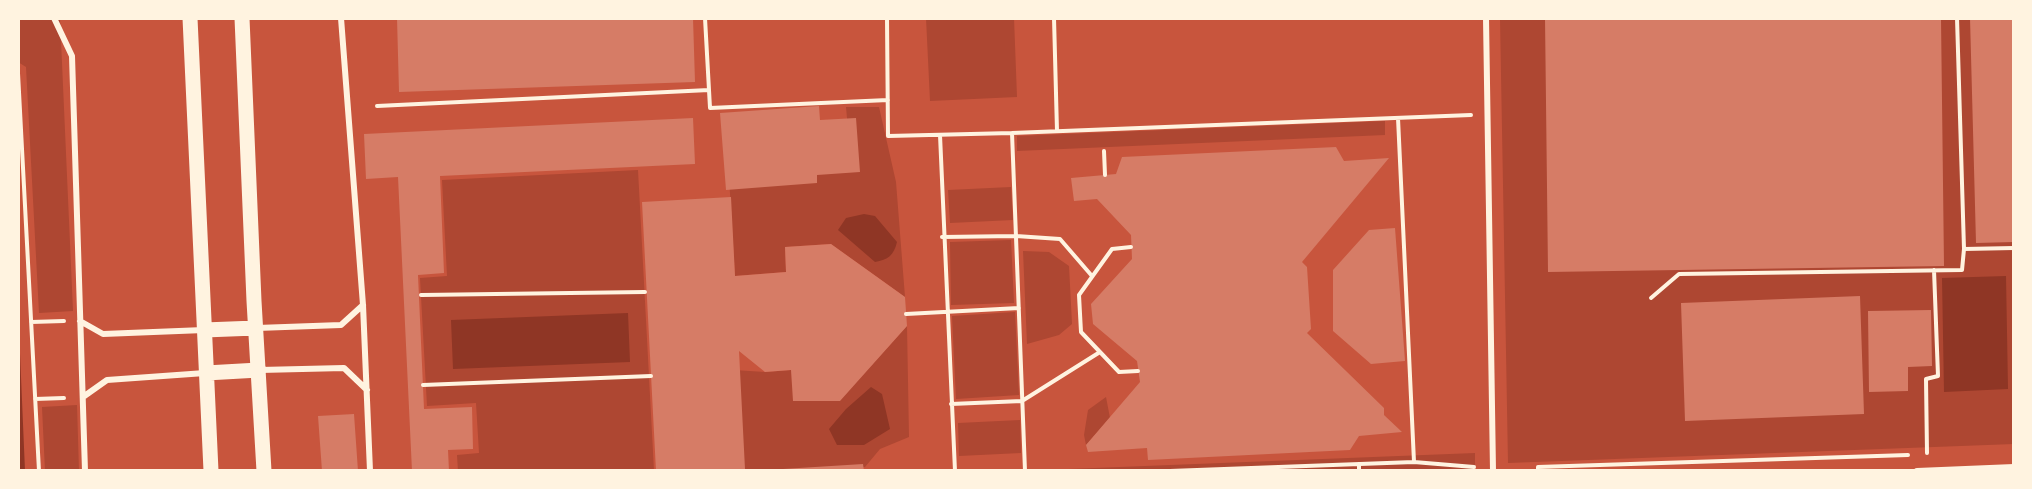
<!DOCTYPE html>
<style>
body{margin:0}
#map{position:relative;width:2032px;height:489px;overflow:hidden;background:#c8553d;font-family:"Work Sans",sans-serif}
canvas{display:block}
.frame{position:absolute;inset:0;border:20px solid #fff3e0;pointer-events:none}
</style>
<div id="map">
<canvas width="2032" height="489"></canvas>
<div class="frame"></div>
</div>
<script>
const ctx = document.querySelector('canvas').getContext('2d');
ctx.lineJoin = 'round';
function paint(path, color) { ctx.fillStyle = color; ctx.fill(path, 'evenodd'); }
function trace(path, color, width, dash) { ctx.strokeStyle = color; ctx.lineWidth = width; ctx.lineCap = dash ? 'butt' : 'round'; ctx.setLineDash(dash || []); ctx.stroke(path); }
paint(new Path2D(`
 M18,18h42l13,293 -34,2 -13,-246 -8,-5z
 M926,18h88l3,79 -87,4z
 M1500,18h514v426l-506,19z
 M846,107h33l17,75 9,115 -74,-53 -46,3 1,25 -51,4 -6,-99 122,-15z
 M1385,121v14l-368,16v-15z
 M638,170l16,301h-196l-1,-16 22,-2 -3,-50 -49,3 -7,-128 27,-2 -5,-96z
 M1011,187l2,33 -63,3 -2,-33z
 M1011,240l3,63 -63,2 -1,-63z
 M1023,251l26,1 20,14 3,58 -13,11 -32,9z
 M1015,312l4,83 -63,4 -4,-83z
 M907,326l2,111 -29,12 -15,18 -45,4h-83l-3,-101 31,2 26,-2 48,31z
 M1106,397l4,21 -24,27 -2,-10 4,-25z
 M77,405l2,66h-34l-3,-64z
 M1020,420l1,33 -62,3 -1,-33z
 M1475,453v18h-406v-2z`), '#ae4732');
paint(new Path2D(`
 M864,214l11,2 22,26c-3,13 -9,18 -22,20l-37,-32 8,-12z
 M2006,276l2,113 -64,3 -2,-114z
 M18,306l7,165h-7z
 M628,313l2,49 -177,7 -2,-49z
 M871,387l11,7 8,35 -26,16h-27l-8,-16 17,-20z`), '#8f3625');
paint(new Path2D(`
 M397,18h296l2,64 -296,10z
 M1545,18h396l3,248 -396,6z
 M1970,18h44v224l-38,1z
 M819,106l1,14 36,-2 4,54 -43,3v8l-91,7 -6,-77z
 M693,118l2,46 -255,12 4,97 -26,2 6,134 48,-2 1,42 -25,1 1,21h-37l-14,-294 -32,2 -2,-45z
 M1336,147l8,14 45,-3 -87,104 5,5 4,62 -4,4 77,75v7l18,17 -43,4 -9,14 -202,10 -1,-12 -59,4 -2,-7 54,-63 -3,-21 -44,-37 -2,-20 41,-45 -1,-24 -34,-36 -23,2 -3,-23 45,-4 6,-17z
 M731,197l4,79 51,-4 -1,-25 46,-3 74,53 2,29 -67,75h-47l-2,-31 -26,2 -26,-21 6,118 -89,2 -14,-269z
 M1395,228l10,133 -34,3 -38,-33v-61l36,-40z
 M1860,296l4,118 -179,7 -4,-118z
 M1931,310l1,56 -24,1v24l-39,1 -1,-81z
 M354,414l4,57h-36l-4,-55z
 M863,464l1,7h-81v-2z`), '#d67c66');
trace(new Path2D(`
 M887,18l1,118 124,-3 459,-18
 M1054,18l3,113
 M18,73l21,398
 M709,90l1,18 178,-8
 M377,106l332,-16 -4,-72
 M1398,118l16,344
 M1012,133l13,338
 M940,135l15,336
 M1104,151l1,24
 M942,237l74,-1 44,3 32,37
 M1131,247l-19,2 -33,46 2,37 38,40 19,-1
 M1964,249l50,-1
 M421,295l224,-3
 M1651,298l28,-24 283,-4 2,-21 -7,-231
 M906,314l113,-6
 M31,322l33,-1
 M423,385l228,-9
 M35,399l29,-1
 M951,404l71,-3 78,-49
 M1927,453l-1,-74 12,-3 -4,-106
 M1359,464v7
 M1170,471l244,-9 60,5
 M1538,471v-4l370,-12`), '#fff3e0', 4);
trace(new Path2D(`
 M54,18l18,38 13,415
 M341,18l22,287 7,166
 M1486,18l7,453
 M80,321l23,13 101,-4
 M257,328l84,-3 22,-20
 M260,370l84,-2 23,22
 M83,397l24,-17 98,-7
 M1917,471l97,-4`), '#fff3e0', 6);
trace(new Path2D(`
 M190,18l21,453
 M242,18l12,283 10,170
 M204,330l52,-2
 M206,373l53,-3`), '#fff3e0', 15);
</script>
